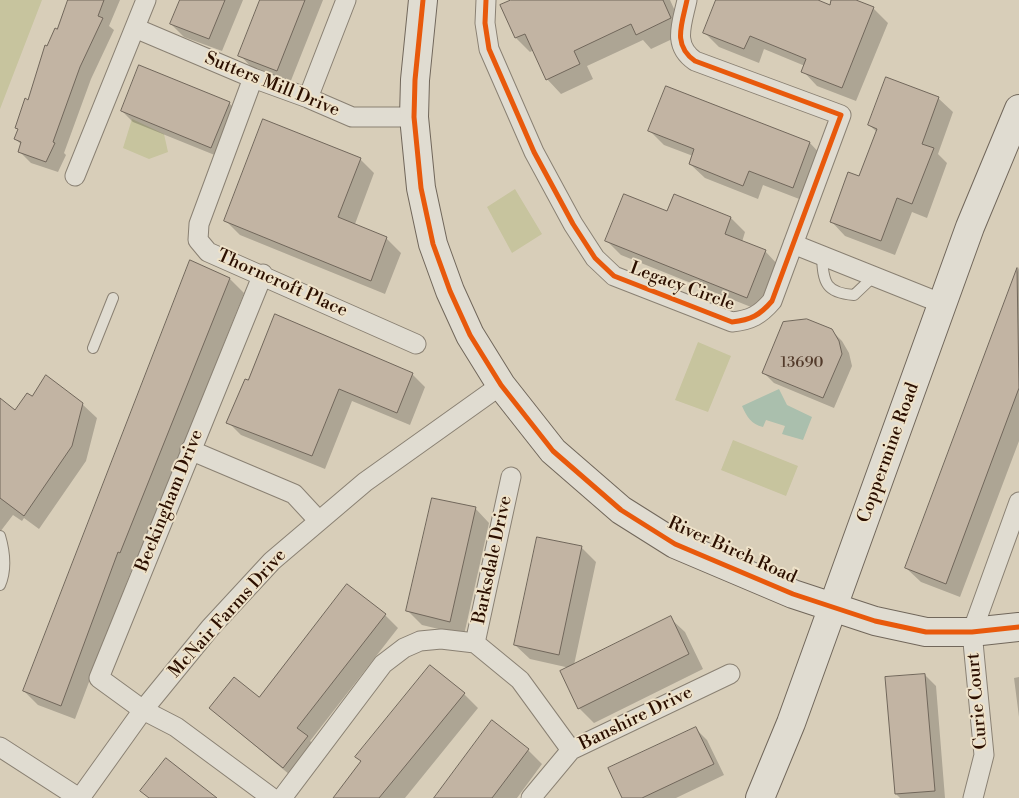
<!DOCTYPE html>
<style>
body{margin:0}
canvas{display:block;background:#d8ceb9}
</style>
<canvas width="1019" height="798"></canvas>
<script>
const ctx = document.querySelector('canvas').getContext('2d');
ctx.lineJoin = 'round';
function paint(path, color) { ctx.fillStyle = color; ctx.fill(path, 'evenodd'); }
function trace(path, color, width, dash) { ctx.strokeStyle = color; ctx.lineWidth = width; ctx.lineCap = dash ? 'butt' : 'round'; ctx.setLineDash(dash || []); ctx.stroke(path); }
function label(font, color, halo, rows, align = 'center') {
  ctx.font = font + ' "Libre Bodoni",serif'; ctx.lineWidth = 4; ctx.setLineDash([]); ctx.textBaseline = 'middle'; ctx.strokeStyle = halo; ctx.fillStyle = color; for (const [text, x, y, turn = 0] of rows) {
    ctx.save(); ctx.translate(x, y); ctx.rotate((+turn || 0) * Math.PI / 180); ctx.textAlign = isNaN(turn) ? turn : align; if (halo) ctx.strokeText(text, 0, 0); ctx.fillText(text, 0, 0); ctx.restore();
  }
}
paint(new Path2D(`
 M0,0h42l-42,109z
 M132,119l32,15 4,18 -19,7 -26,-11z
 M515,189l27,45 -30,19 -25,-46z
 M698,342l33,14 -23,56 -33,-12z
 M733,440l65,26 -12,30 -65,-26z`), '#c7c49e');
paint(new Path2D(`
 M779,389l8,16 25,12 -9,23 -21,-6 3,-8 -19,-6 -3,7c-12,-3 -16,-10 -21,-21z`), '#aabfad');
paint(new Path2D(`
 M70,0h50l-11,26 5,4 -23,49 -27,74 2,2 -8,17 -27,-9 -12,-12 3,-6 -7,-6 4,-9 -2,-2z
 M182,0h61l-21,51 -38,-14 -13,-13z
 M261,0h62l-33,83 -38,-15 -12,-13z
 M514,0h156l15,33 -34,16 -8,-9 -56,26 6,13 -32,15 -14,-15 -13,-29 -4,2 -14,-14z
 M718,0h97l15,6 3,-6h20l20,8 15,15 -32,78 -39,-15 -14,-15 2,-5 -41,-17 -5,14 -40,-16 -14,-14z
 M667,88l143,55 14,15 -17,44 -44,-17 -5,14 -53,-21 -15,-14 3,-8 -29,-11 -14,-14z
 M938,98l15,14 -15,42 9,9 -20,55 -15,-6 -17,43 -50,-19 -14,-15 29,-43 17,-46 -8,-7z
 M229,103l11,11 -18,44 -89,-36 -11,-11z
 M360,159l14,14 -19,51 31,14 15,15 -16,41 -145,-59 -14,-14z
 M675,195l56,23 14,14 -3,10 23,9 14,15 -18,45 -140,-56 -14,-14 61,-28z
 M1019,267v174l-59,156 -39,-15 -15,-14z
 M230,279l14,14 -109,274 -2,-1 -58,153 -37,-14 -14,-14z
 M831,330l11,11 7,12 3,13 -18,42 -60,-25 -11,-11z
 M412,374l13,13 -15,38 -58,-24 -27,68 -84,-34 -13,-13 18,-42z
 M32,398l50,6 15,14 -11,43 -47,68 -15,-11 -2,3 -9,-6 -13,17v-128l15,7z
 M475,508l14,15 -25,112 -42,-10 -15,-15z
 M581,547l15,15 -22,103 96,-47 15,14 18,37 -109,54 -15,-15 -17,-36 8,-4 -40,-9 -15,-14z
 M385,615l13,13 -88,113 10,9 -24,30 -86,-72 49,-9z
 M925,675l11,11 9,112h-45l-4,-4z
 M1019,677v40l-5,-39z
 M464,694l14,14 -73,90h-71z
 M696,729l11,11 17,35 -48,23h-52z
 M528,750l14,14 -25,34h-82z`), '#0003');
const building = new Path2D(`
 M68,0h36l-6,16 5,2 -23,49 -27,75 2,1 -9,19 -28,-10 3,-10 -7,-3 4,-10 -3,-1 10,-30 3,2 17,-55 2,1 8,-18 2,1z
 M180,0h45l-16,39 -39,-15z
 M260,0h45l-28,71 -39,-15z
 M511,0h152l8,18 -35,17 -5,-11 -57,27 6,13 -34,16 -21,-46 -10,4 -15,-33z
 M716,0h102l12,5 1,-5h25l18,7 -32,81 -41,-16 5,-13 -56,-23 -6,13 -41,-16z
 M139,65l91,37 -19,46 -90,-37z
 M886,77l53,20 -17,47 12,4 -22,56 -15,-6 -16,43 -51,-19 18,-50 11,4 18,-47 -9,-4z
 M666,86l144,56 -17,46 -44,-17 -6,15 -54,-22 5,-15 -46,-18z
 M263,119l98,39 -23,59 49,20 -16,44 -147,-60z
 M624,194l43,17 7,-17 57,23 -6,17 41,16 -19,48 -142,-57z
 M190,260l40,18 -110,275 -2,-1 -57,154 -38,-15z
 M1017,268l2,120 -73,196 -41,-16z
 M275,314l138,59 -16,40 -58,-24 -27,67 -86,-33 19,-44 3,1z
 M807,319l25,10 7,12 3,13 -19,44 -61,-25 21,-51z
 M46,375l37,28 -11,43 -48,70 -24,-18v-100l15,12 12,-17 5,3z
 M432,498l44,9 -26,115 -44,-11z
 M537,537l45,9 -23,109 -45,-10z
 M347,584l39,30 -89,114 11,8 -25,32 -74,-60 25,-31 25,20z
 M671,616l18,38 -111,55 -18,-38z
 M430,665l35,28 -86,105h-46l28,-37 -6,-4z
 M925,674l10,117 -40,3 -10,-117z
 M492,720l37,29 -37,49h-58z
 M696,727l18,37 -72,34h-20l-14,-30z
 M166,758l51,40h-68l-9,-7z`);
paint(building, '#c2b4a3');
trace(building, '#71675b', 1);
const lane = new Path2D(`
 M822,256c1,27 4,37 32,39l20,-19
 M93,348l20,-50
 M0,536c5,17 7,33 0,49`);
const street = new Path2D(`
 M486,0l-1,23 4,26 45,103 39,72 22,34 19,18 118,46c19,-2 28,-7 40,-21l69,-186 -146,-54c-23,-16 -13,-37 -8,-61
 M135,28l118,50 55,20 44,19h62
 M253,78l-54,146 -1,16 10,12 208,92
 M308,98l38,-98
 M75,176l71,-176
 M793,244l150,60
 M263,274l-164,404 44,32 33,17 96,71
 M190,450l104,44 25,27
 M475,643l36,-166
 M0,747l79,51
 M80,798l63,-88 67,-82 62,-67 93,-79 136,-97
 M282,798l101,-134 21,-16 16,-7 21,-2 34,4 45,37 51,70
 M531,798l40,-48 159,-76
 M973,798l11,-43 -12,-123 47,-130`);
const secondary = new Path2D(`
 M423,0l-8,80 -1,37 7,71 12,56 17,47 20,44 31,50 52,66 68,59 54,34 118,50 82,27 51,11h46l47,-5
 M760,798l31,-75 179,-496 49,-118`);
trace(lane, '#8a8173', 12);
trace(street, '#8a8173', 21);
trace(secondary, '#71675b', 30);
trace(lane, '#e0dcd1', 10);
trace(street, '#e0dcd1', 19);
trace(secondary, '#e0dcd1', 28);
trace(new Path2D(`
 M423,0l-8,80 -1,37 7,71 12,56 17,47 20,44 31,50 52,66 68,59 54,34 118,50 82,27 51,11h46l47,-5
 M486,0l-1,23 4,26 45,103 39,72 22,34 19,18 118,46c19,-2 28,-7 40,-21l69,-186 -146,-54c-23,-16 -13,-37 -8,-61`), '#e8590c', 5);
label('15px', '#533b2b', null, [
 ["13690",802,363]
]);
label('18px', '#2b0f00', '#eee2c9', [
 ["Sutters Mill Drive",272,85,22],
 ["Thorncroft Place",282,284,24],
 ["Legacy Circle",682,287,20],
 ["Coppermine Road",889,453,-70],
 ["Beckingham Drive",170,501,-68],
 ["River Birch Road",732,551,24],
 ["Barksdale Drive",493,560,-78],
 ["McNair Farms Drive",228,614,-48],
 ["Curie Court",978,701,-95],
 ["Banshire Drive",636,719,-26]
]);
</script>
